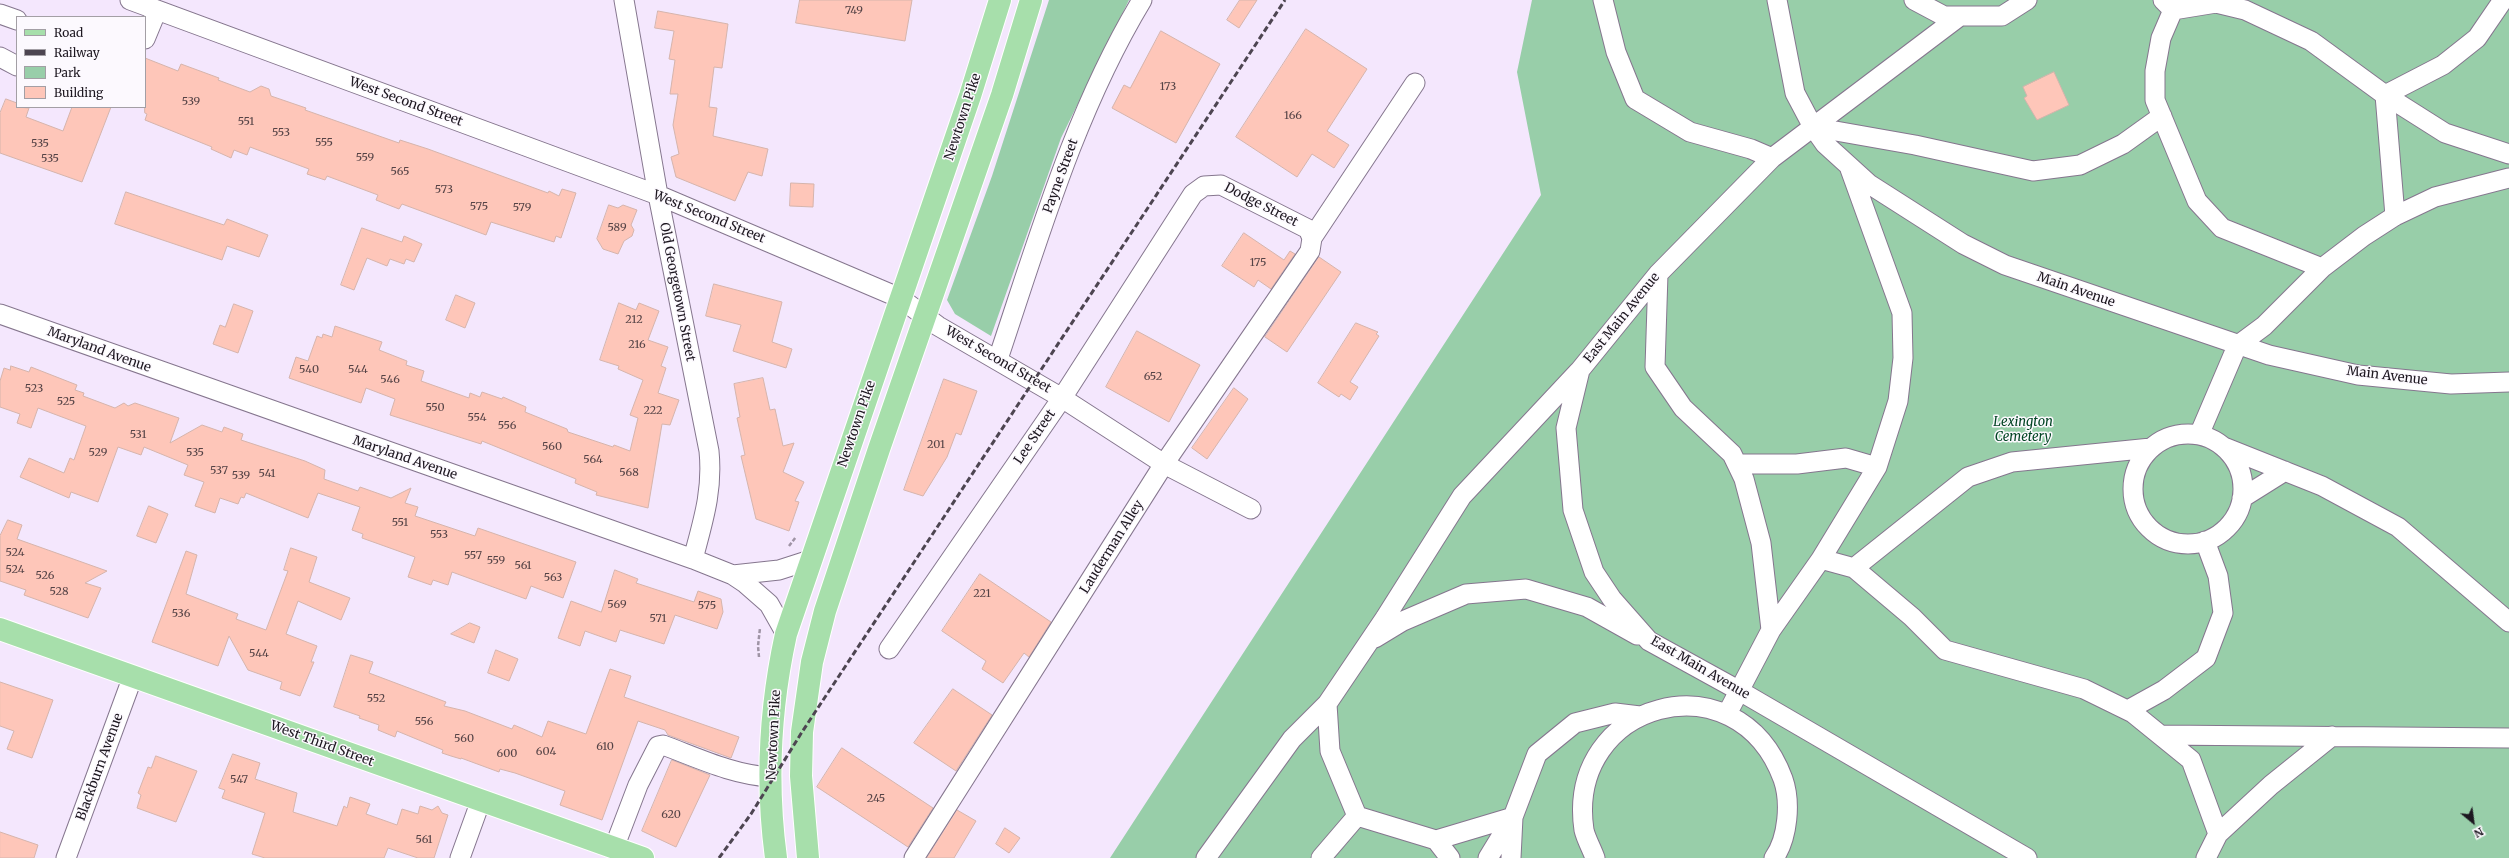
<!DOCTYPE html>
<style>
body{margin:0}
#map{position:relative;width:2509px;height:858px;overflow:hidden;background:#f4e7fd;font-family:Merriweather,serif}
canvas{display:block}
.legend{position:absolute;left:16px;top:16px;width:130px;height:92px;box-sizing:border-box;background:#fcf9fe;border:1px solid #a39fa5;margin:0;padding:5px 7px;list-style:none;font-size:12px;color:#1d1720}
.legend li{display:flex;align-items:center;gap:8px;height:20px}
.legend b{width:20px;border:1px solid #a39fa5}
.north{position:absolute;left:2453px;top:802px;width:40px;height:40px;-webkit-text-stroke:3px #fcf9fe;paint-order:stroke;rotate:151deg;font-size:11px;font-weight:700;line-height:16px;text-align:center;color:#1d1720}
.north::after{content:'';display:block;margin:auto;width:14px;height:18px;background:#1d1720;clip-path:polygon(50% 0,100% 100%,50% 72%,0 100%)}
</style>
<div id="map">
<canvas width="2509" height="858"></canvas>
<ul class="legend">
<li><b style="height:5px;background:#a7dfab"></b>Road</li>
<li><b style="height:5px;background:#4d4551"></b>Railway</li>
<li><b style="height:11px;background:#98cea9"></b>Park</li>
<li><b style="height:11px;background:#fec6b9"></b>Building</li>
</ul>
<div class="north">N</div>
</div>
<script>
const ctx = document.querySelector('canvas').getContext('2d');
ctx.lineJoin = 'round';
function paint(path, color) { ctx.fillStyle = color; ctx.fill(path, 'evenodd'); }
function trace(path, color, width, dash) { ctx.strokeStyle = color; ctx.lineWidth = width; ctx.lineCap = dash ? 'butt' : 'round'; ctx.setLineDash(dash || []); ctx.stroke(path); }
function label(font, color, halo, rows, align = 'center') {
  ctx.font = font + ' Merriweather,serif'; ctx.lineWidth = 3; ctx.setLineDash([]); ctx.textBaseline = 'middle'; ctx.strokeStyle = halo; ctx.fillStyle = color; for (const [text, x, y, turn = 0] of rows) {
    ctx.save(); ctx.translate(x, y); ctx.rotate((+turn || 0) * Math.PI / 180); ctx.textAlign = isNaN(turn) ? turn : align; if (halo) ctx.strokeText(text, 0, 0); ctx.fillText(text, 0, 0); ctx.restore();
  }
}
paint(new Path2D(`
 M1049,0h80l-68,138 -70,198 -36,-22 -8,-14 45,-124z
 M1532,0h977v858h-1399l431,-663 -24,-123z`), '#98cea9');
const building = new Path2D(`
 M800,0h112l-7,41 -109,-18z
 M1240,0h17l-18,28 -12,-8z
 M658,11l70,13 -6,44 -8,-1 -5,40 8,1 -4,28 55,13 -6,27 -14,-4 -13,29 -59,-24 -5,-20 8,-3 -6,-29 5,-31h-8l5,-34 -6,-1 5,-28 -19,-3z
 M1306,29l61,40 -40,62 22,14 -15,23 -22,-14 -15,23 -61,-40z
 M1161,31l59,33 -44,79 -64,-35 12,-23 6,3z
 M145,58l33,13 3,-7 38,14 -1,2 32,12 11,-6 8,3 2,7 35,12 -1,2 94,33 1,-3 28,9 120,44 1,-2 10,5 3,-7 14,4 -15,45 -5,-2 -2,6 -63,-20 -5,13 -84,-31 -3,5 -23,-9 2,-5 -51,-19 -2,4 -18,-6 2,-5 -59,-22 -3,8 -13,-5 -3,8 -20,-9 1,-2 -67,-27 2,-6 -2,-1z
 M2054,72l15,33 -32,15 -13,-22 3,-2 -4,-9z
 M6,99l11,4v4l12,1 -3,9 37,14 9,-24h39l-29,75 -82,-29v-40z
 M791,183l23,1 -1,23 -23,-1z
 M126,192l98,33 3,-6 41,16 -9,22 -32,-11 -5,14 -107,-36z
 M609,205l9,3 5,-3 14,5 -6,15 3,5 -2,6 -8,5 -6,13 -15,-5 -6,-10z
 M362,228l40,14 2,-6 18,8 -8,18 -8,-3 -2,5 -14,-5 -3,7 -20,-8 -13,32 -13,-5z
 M1244,233l40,27 6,-9 5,3 -24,35 -13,-9 -4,7 -32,-21z
 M1319,257l22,15 -54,80 -22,-15z
 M714,284l68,18 -10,40 20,7 -6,19 -53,-17 8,-26 -35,-9z
 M456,295l19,8 -10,25 -19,-8z
 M619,303l17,7 3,-7 20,8 -11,29 20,7 -7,19 5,2 -8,25 21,7 -9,25 -8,-1 -14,84 -52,-13 1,-3 -22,-9 1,-4 -94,-38 -1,3 -91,-29 5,-16 -29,-11 -5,15 -72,-25 7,-21 12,4 9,-25 5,2 1,-4 9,3 3,-11 47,16 -3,8 28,11 -1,4 18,6 -3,10 48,17 1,-5 10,4 2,-5 20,7 1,-2 23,10 -1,5 42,17 1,3 45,15 1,-2 16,6 8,-33 -8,-3 13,-35 -25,-11 1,-3 -19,-6z
 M234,304l19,7 -15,42 -25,-9 7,-19 5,2z
 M1356,323l22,9 -2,2 3,2 -29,46 8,5 -8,13 -9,-6 -2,3 -21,-14z
 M1137,331l63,34 -31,57 -63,-35z
 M11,366l18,6 2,-5 46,18 -2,5 9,3 -1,3 32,12 9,-5 4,3 7,-3 44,15 -9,25 32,-18 20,7 2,-5 19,7 -2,6 64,21 20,9 -1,9 34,12 2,-4 31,11 20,-10 -6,15 13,4 -3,9 60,20 3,-8 98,34 -13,36 -32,-12 -5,13 -74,-27 -4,13 -15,-5 -2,5 -23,-8 7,-20 -53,-19 1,-4 -11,-4 8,-23 -42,-14 -10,25 -62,-25 -2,5 -3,-1 -3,7 -18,-6 -5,15 -20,-7 9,-24 -20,-7 4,-10 -44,-18 -3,8 -23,-8 -20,55 -27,-10 -2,6 -49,-21 9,-19 35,15 6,-15 4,2 12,-34 -48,-18 -7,20 -14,-5 3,-9 -20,-7v-26l4,-13 6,2z
 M763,378l7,32 5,-1 8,37 11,-3 -11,29 21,10 -9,19 4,1 -10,29 -33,-12 -15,-63 4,-1 -8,-37 3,-1 -6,-33z
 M944,379l33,12 -16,44 -5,-2 -9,24 -24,39 -19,-6z
 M1234,388l14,11 -41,60 -15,-11z
 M149,506l19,8 -12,29 -19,-7z
 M8,520l14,5 -5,14 90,32 -22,12 16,5 -13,30 -64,-23 2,-5 -26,-9v-45z
 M291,548l26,9 -8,25 41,16 -9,22 -43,-19 -12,33 31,12 -6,16h3l-14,34 -20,-7 2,-7 -34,-12 -19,-34 -11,30 -66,-24 34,-91 11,4 -11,39 52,20 -2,5 30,11 22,-59 -4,-1z
 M615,570l23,9 -2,4 58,19 4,-11 23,8 2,13 -6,17 -42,-14 -11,29 -44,-14 -4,12 -31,-11 -5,15 -22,-8 13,-37 30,11z
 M980,574l71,48 -22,35 -5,-4 -21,30 -21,-14 4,-8 -44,-30z
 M470,623l10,4 -6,16 -23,-9z
 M496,650l22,9 -9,22 -21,-8z
 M351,655l22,7 -4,11 77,29 -2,4 21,5 47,18 2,-4 28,12 6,-16 38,13 24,-65 21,7 -7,21 115,40 -8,21 -63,-23 -3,-5 -27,-9 -36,99 -42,-15 5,-14 -50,-18 -15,-4 -1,3 -38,-14v1l-10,-3 -9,-3 1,-3 -46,-19 -2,6 -17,-7 1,-5 -20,-7 1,-2 -26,-9z
 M0,682l53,18 -21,58 -25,-9 7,-18 -14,-5z
 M953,689l39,26 -36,56 -42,-28z
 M842,748l91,60 -25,39 -91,-60z
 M233,754l27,9 -5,16 42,14 -4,19 44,14 7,-20 3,2 3,-11 20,7 -4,10 31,11 5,-16 16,5 2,-8 12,4 6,-4 4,7 6,2 -14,43h-16l-30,-10 -4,10h-119l-13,-4 13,-41 -43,-15 3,-8 -6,-2z
 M156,756l41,15 -21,51 -39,-14 4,-13 -3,-2 10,-26 3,1z
 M672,760l38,15 -34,72 -34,-16z
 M957,810l19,11 -22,37h-27z
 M1005,828l15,10 -11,15 -13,-9z
 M0,832l38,13 -4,13h-34z`);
paint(building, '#fec6b9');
trace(building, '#d5b4ac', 1);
const minor = new Path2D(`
 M130,0l528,195 242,103 38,28 124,72 102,66 87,45
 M624,0l34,195 51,256c4,40 -6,70 -16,108
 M1603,0l13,52 19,47 55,33 61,17 21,9
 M1777,0l18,93 18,34 12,17 44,40 94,60 42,21 264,90 89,20 93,9 58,-2
 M1914,0l30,16h58l25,-16
 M2163,0l10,10 -12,28 -6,33v29l42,101 25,27 100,40
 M2173,10l43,-7 29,7 66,31 74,54 60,38 64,21
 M0,14l17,6
 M1960,16l-188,142 -114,116 -78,96 -14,58 7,82 21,62 18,27 37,42 89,49 289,168
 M145,39l12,-29
 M0,57l17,9
 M1813,127l102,18 118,26 47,-6 43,-21 39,-28
 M2395,216l-10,-121 58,-30 34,-27 26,-38
 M1312,238l103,-155
 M1658,274l-3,93 28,41 49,46 12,25 17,64 10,87
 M0,314l693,245 40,16 12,8 24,21 17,30
 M998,359c41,-122 77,-248 144,-359
 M2133 489a55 55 0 1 1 110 0a55 55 0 1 1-110 0Z
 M2199,435l38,-89 27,-20 58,-58 42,-32 31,-20 40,-19 74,-19
 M2224,447l98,39 76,41 111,95
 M1737,464h60l49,-6 31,9
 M2242,498l43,-27
 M1821,559l33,9 58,49 33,33 139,39 49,24 58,47 27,74 -12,24
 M1854,568l114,-91 44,-15 139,-14
 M733,575l46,-5 31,-10
 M1375,638l28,-17 63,-27 60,-5 61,18 50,28
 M889,649l173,-251 131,-204 11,-8 17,-1 87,44 4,9 -2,13 -146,213 -250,394
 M2128,710l36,-20 42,-32 17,-45 -5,-37 -13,-35
 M1727,714l44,-84 50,-71 56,-92 21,-66 5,-43 -1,-45 -52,-144
 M2160,735l349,3
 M1513,817l-77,23 -79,-24 -27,-65 -3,-47 58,-86 77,-122 117,-125
 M2218,834l53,-49 61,-49
 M1436,840l14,18
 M614,848l24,-63 20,-39 5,-1c35,13 70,30 108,32
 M66,858l67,-182
 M460,858l21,-58
 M1206,858l86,-119 35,-35
 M1321,858l36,-42
 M1488,858l25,-41
 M1511,858l2,-41 24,-63 38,-31 40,-10 25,3
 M1595,858c-3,-9 -9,-19 -11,-28 -19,-128 153,-176 199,-51 8,23 5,59 -9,79`);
const major = new Path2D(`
 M0,629l643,229
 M776,858c-10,-74 -6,-151 10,-224l184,-538 30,-96
 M808,858l-7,-82 1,-44 10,-70 13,-51 54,-162 123,-354 29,-95`);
trace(minor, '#85768e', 21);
trace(major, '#fff', 24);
trace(new Path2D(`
 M789,546l7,-9
 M759,657l-1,-11 2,-18`), '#9f94a5', 2.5, [4, 2]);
trace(minor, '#fff', 19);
trace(major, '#a7dfab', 22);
trace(new Path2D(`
 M719,858l32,-44 51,-82 483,-732`), '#4d4551', 3, [6, 3]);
label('11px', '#554346', null, [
 ["749",854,11],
 ["173",1168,87],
 ["539",191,102],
 ["166",1293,116],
 ["551",246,122],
 ["553",281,133],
 ["555",324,143],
 ["535",40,144],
 ["559",365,158],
 ["535",50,159],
 ["565",400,172],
 ["573",444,190],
 ["575",479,207],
 ["579",522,208],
 ["589",617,228],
 ["175",1258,263],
 ["212",634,320],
 ["216",637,345],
 ["540",309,370],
 ["544",358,370],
 ["652",1153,377],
 ["546",390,380],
 ["523",34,389],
 ["525",66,402],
 ["550",435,408],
 ["222",653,411],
 ["554",477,418],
 ["556",507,426],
 ["531",138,435],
 ["201",936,445],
 ["560",552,447],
 ["529",98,453],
 ["535",195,453],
 ["564",593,460],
 ["537",219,471],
 ["568",629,473],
 ["541",267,474],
 ["539",241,476],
 ["551",400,523],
 ["553",439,535],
 ["524",15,553],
 ["557",473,556],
 ["559",496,561],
 ["561",523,566],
 ["524",15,570],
 ["526",45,576],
 ["563",553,578],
 ["528",59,592],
 ["221",982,594],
 ["569",617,605],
 ["575",707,606],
 ["536",181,614],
 ["571",658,619],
 ["544",259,654],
 ["552",376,699],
 ["556",424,722],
 ["560",464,739],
 ["610",605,747],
 ["604",546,752],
 ["600",507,754],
 ["547",239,780],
 ["245",876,799],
 ["620",671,815],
 ["561",424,840]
]);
label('13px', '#1d1720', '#fcf9fe', [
 ["West Second Street",406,102,20],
 ["Newtown Pike",963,117,-72],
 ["Payne Street",1061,176,-70],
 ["Dodge Street",1261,205,27],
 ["West Second Street",709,217,22],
 ["Main Avenue",2076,290,19],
 ["Old Georgetown Street",677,292,79],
 ["East Main Avenue",1622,318,-51],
 ["Maryland Avenue",99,350,20],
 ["West Second Street",998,360,30],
 ["Main Avenue",2387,376,7],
 ["Newtown Pike",857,424,-71],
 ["Lee Street",1035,437,-56],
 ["Maryland Avenue",405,458,19],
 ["Lauderman Alley",1112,547,-58],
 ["East Main Avenue",1700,668,30],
 ["Newtown Pike",774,735,-87],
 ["West Third Street",322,744,20],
 ["Blackburn Avenue",100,767,-70]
]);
label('italic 13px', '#024524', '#fcf9fe', [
 ["Lexington",2023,422],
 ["Cemetery",2023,437]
]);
</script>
